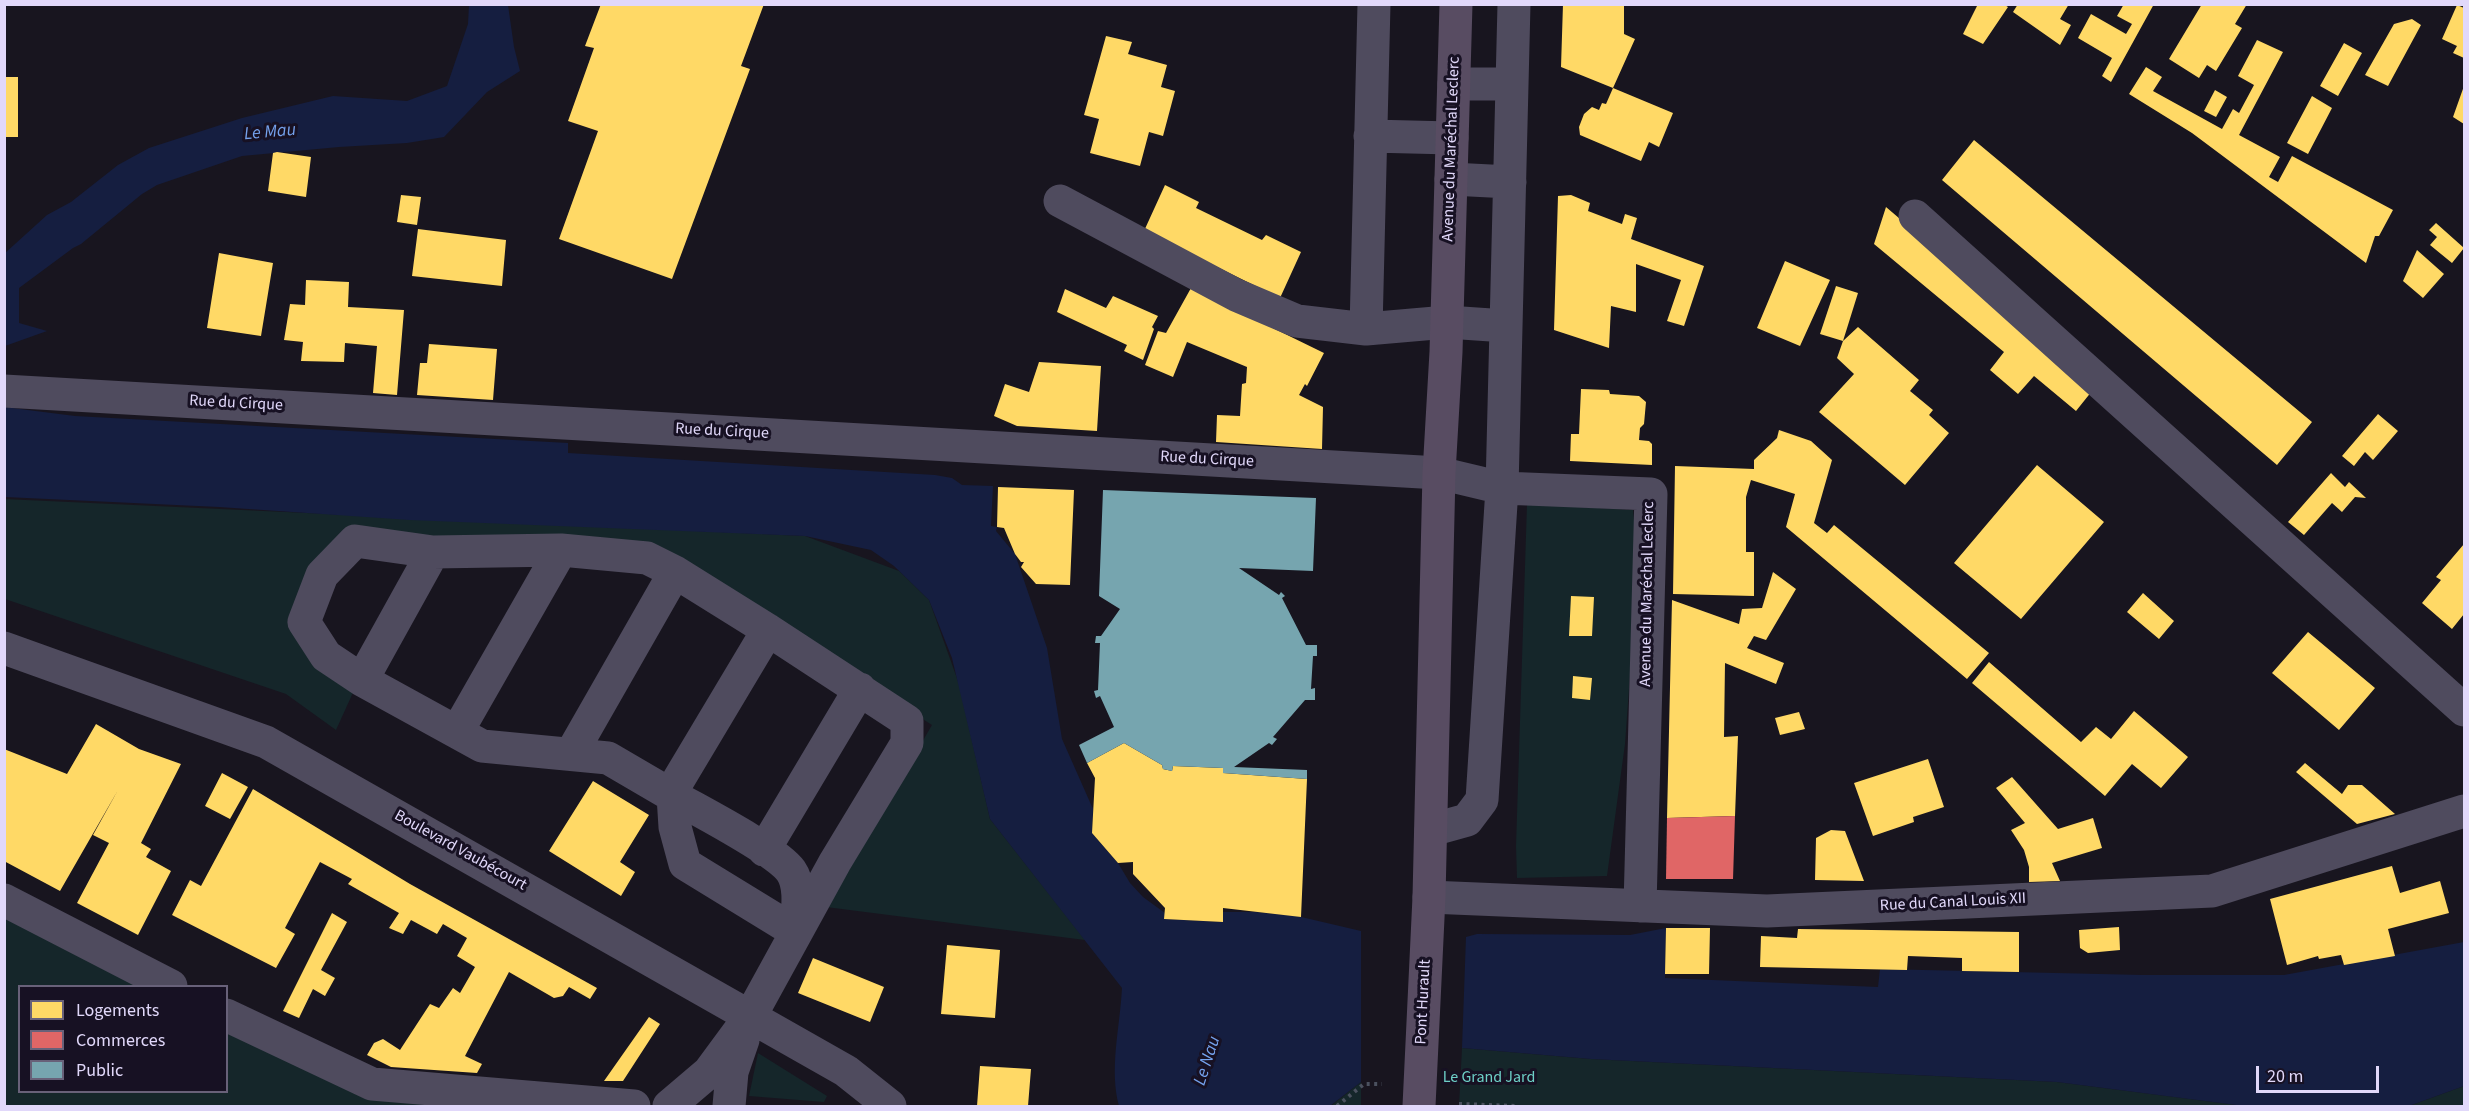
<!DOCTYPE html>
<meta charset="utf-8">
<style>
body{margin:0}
#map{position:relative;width:2469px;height:1111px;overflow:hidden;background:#18151f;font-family:"Source Sans 3",sans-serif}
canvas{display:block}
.frame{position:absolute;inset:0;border:6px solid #e1d8fa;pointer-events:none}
.legend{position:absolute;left:18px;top:985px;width:210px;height:108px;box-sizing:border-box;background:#171123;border:2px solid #686179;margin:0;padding:8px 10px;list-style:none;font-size:18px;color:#e1d8fa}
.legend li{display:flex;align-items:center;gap:12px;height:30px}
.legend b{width:30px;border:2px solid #686179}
.scale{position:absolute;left:2256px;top:1066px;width:123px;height:27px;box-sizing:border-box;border:3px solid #e1d8fa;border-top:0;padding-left:8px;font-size:18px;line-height:21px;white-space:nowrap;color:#e1d8fa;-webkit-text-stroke:4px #171123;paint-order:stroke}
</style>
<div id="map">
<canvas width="2469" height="1111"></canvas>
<div class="frame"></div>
<ul class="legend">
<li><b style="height:16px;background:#ffd966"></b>Logements</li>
<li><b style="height:16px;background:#e06666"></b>Commerces</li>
<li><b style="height:16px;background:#76a5af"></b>Public</li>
</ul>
<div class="scale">20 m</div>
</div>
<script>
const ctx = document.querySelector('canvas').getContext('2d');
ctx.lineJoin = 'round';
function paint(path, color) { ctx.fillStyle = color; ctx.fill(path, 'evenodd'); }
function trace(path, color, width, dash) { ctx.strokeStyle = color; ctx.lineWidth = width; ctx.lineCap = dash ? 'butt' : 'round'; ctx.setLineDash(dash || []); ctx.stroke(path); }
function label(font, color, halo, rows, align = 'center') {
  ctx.font = font + ' "Source Sans 3",sans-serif'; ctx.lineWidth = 6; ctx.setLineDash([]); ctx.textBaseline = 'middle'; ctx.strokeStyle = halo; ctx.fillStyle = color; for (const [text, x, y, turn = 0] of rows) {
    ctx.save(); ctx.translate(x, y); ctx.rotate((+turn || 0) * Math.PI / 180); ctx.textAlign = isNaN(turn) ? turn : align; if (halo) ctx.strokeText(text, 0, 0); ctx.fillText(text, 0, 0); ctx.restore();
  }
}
paint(new Path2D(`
 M4,499l801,37 94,35 30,29 30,84 31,135 95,121 -259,-33 106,-182 -224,-143 -357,-50 -56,95 61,59 -20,44 -50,-36 -281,-95z
 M1527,504l106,6 5,54 -13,180 -18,132 -90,2 -1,-32z
 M5,903l170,83h-155v106h206l1,-80 145,72 262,22h-629z
 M1462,1048l129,11 466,23 188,24h-786z
 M758,1053l69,43 -3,6 -75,-6z
 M1361,1082v24h-30z
 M2464,1086v20h-55z`), '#15262a');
paint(new Path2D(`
 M469,5h39l6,42 6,24 -33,21 -43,45 -37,6 -68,4 -97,9 -85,29 -15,9 -61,50 -8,4 -54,40v35l28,8 -42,15 -1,-92 43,-39 24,-13 47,-37 31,-17 93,-30 91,-22 74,5 40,-15 21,-62z
 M4,407l71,9 493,27v10l367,22 17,3 10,7 31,1 -2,40 6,1 -1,4 19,23 32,94 15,91 31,70 -1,24 26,30 12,20 13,14 22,16v6l58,3v-10h32l42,4 64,15v151l-31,24h-211c-10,-37 1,-79 3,-118l-132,-169 -38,-161 -23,-58 -35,-34 -23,-16 -66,-14 -395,-16 -191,-13 -214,-10z
 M1666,928l-1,50 213,9 2,-18 263,6h141l180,-33v144l-55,20h-165l-187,-24 -466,-23 -129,-11 4,-111 11,-3 153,1z`), '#151e40');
paint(new Path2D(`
 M601,4h163l-23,62 9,3 -78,210 -113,-40 39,-108 -30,-10 26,-73 -9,-2z
 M1563,4h61v30l11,5 -22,49 -52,-21z
 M1978,4h25l5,3 -25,37 -20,-10z
 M2018,4h51l-9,15 11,6 -11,20 -47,-33z
 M2124,4h30l-43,78 -9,-6 10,-18 -34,-20 13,-24 35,20 6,-10 -15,-8z
 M2202,4h45l-12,20 7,4 -26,43 -9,-6 -8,13 -30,-19z
 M2457,5l7,3v50l-11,-5 4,-7 -15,-7z
 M2412,19l9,6 -33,61 -23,-11 29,-51z
 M1106,36l26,6 -4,12 39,11 -6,22 14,4 -12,45 -14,-4 -9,34 -50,-13 9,-34 -15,-4z
 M2257,40l26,12 -44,83 41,22 -11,20 9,5 14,-26 101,54 -14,26h-4l-9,27 -174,-130 -63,-39 17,-27 16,10 -9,14 69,38 11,-20 6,4 15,-28 -16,-9z
 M2344,43l18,10 -24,43 -18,-10z
 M4,77h14v60h-14z
 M2464,86v38l-11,-7z
 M1613,88l60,25 -14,34 -10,-5 -8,19 -61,-26 -1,-8 5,-13 8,-7 7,3 3,-7 4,1z
 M2215,90l12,7 -11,20 -12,-6z
 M2312,96l20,12 -24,46 -21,-11z
 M1974,140l338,282 -35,43 -335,-285z
 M277,152l34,5 -5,40 -38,-6 5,-38z
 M1165,185l34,17 -3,6 66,32 4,-5 35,17 -21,46 -136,-67z
 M401,195l20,2 -4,28 -20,-3z
 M1571,195l19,8 -2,8 34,13 3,-10 12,4 -6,21 73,27 -20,60 -17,-5 14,-41 -45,-16v48l-25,-6 -2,42 -55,-18 4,-134z
 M1886,207l210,179 -20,25 -42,-35 -16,18 -28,-24 14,-18 -130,-108z
 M2436,223l28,25 -12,15 -22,-18 7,-8 -8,-7z
 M418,229l88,11 -4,46 -90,-10z
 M2417,250l27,24 -21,24 -20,-17z
 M219,253l54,10 -12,73 -54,-8z
 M1785,261l45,19 -30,66 -43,-18z
 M306,280l43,2 -1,25 56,3 -7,85 -24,-2 4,-47 -32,-3 -1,19 -43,-1 2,-19 -19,-2 6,-36 15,1z
 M1836,286l22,7 -15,48 -23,-7z
 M1191,288l133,65 -17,33 -2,-2 -6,11 24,12 -1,42 -106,-7 1,-27 23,1 2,-32 4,-1 1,-16 -60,-25 -14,35 -28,-12 13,-34 8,2z
 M1065,289l41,19 7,-12 45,20 -6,11 2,2 -11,31 -19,-9 3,-6 -70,-33z
 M1858,327l61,53 -9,11 23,19 -4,5 20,18 -44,52 -86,-73 35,-38 -17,-16 6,-17z
 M429,344l68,5 -4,51 -76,-5 3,-32h7z
 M1039,362l62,4 -4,65 -80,-5 -23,-10 11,-32 24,8z
 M1581,389l28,1 1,4 29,2 7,6 -2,22 -4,4 -1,12 10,1 3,3v21l-82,-4 1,-27h8z
 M2378,414l20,17 -25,29 -8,-8 -11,14 -12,-10z
 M1779,430l32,11 21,19 -18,63 13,10 7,-8 155,128 -22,26 -181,-152 9,-33 -44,-14 -5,17v55h8v44l-81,-2 2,-128 79,3v-9l23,-22z
 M2037,465l67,57 -83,97 -67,-56z
 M2331,473l14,14 4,-5 17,16 -11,-1 -13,15 -10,-9 -28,32 -16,-13z
 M998,487l76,3 -4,95 -34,-1 -15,-17 3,-5h-3l-6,-8 -11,-26 -7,-1z
 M2464,544v70l-12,15 -30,-26 19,-23 -5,-3z
 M1773,572l23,17 -30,51 -12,-4 -7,12 37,15 -8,21 -51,-21 -1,74 14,-1 -3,80 -68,2 5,-218 67,24 3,-15 20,-1z
 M2143,593l31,28 -15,18 -32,-27z
 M1571,596l23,1 -2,39h-23z
 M2308,632l67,56 -36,42 -67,-57z
 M1989,662l92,80 15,-15 15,12 23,-28 54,46 -27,31 -29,-24 -27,32 -133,-113z
 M1573,676l19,2 -2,22 -18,-2z
 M1799,712l6,17 -25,6 -5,-17z
 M96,724l43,25 42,15 -40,79 10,6 -5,8 25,14 -33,64 -61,-32 32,-60 -16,-8 25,-45 -58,101 -56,-30v-112l63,25z
 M1124,743l38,22 1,4 9,2 1,-5 50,2v5l84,6 -6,138 -78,-9v14l-59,-3 1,-11 -32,-34v-12l-15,1 -26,-30 3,-55 -8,-15z
 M1928,759l16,48 -31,10 1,5 -41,14 -19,-53z
 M2305,763l37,31 6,-9h14l33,29 -38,10 -61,-52z
 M222,773l26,14 -18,32 -25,-13z
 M2012,777l46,52 35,-11 9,30 -50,15 8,18 -31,1v-15l-5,-17 -13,-20 14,-7 -29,-35z
 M593,781l56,34 -29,47 15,10 -14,24 -72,-45z
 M253,789l157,95 187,104 -7,11 -21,-12 -6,9 -9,2 -45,-26 -44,84 17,8 -5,9 -86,-6 -24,-12 7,-12 9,-4 17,11 30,-46 9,4 14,-20 7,5 15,-26 -18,-11 10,-18 -24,-14 -6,10 -26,-14 -8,14 -14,-6 10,-15 -51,-29 4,-5 -32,-17 -35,66 10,6 -19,34 -104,-53 18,-35 11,6z
 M1831,830l14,1 19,50 -49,-1 1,-42z
 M2392,866l8,27 40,-12 9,32 -61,16 7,27 -51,9 -3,-10 -22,4 -1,-3 -31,9 -17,-66z
 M332,913l15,9 -26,48 14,8 -10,18 -12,-7 -14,29 -16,-7z
 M2119,927l1,23 -32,3 -8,-5 -1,-18z
 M1666,928h44l-1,46h-44z
 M1798,929l221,3v40l-57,-1v-13l-54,-2 -1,14 -147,-3 1,-31 36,2z
 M947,945l53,5 -5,68 -54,-4z
 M813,958l71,29 -14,35 -72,-29z
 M649,1017l11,7 -37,57h-19z
 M980,1066l51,3 -3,37h-51z`), '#ffd966');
paint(new Path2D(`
 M1735,816l-2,63h-67l1,-61z`), '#e06666');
paint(new Path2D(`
 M1103,490l213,8 -3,73 -74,-3 40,27 2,-3 4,4 -3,2 24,47h11v11h-4l-2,33 4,-1v12h-10l-32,37 4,2 -5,6 -3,-2 -35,24 73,3v9l-84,-6v-5l-50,-2 -1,5 -9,-2 -1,-4 -38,-22 -37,20 -8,-18 35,-18 -14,-31 -4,2 -2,-7 4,-1 2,-47h-5l1,-7h5l19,-27 -21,-13z`), '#76a5af');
trace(new Path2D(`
 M1459,1104l58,2
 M1337,1106l27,-22h18`), '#4b515f', 4, [3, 4.5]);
trace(new Path2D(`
 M1454,84h58
 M1370,136l82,2
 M1451,179l59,3
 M1060,201l176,94 61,26 69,8 81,-7 59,4
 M1915,216l549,494
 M1366,329l8,-325
 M4,391l1435,82 63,15 149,6 -11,412
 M4,648l262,94 580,329 44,35
 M362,680l-36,-24 -22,-34 18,-47 33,-34 78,11
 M457,732l104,-182
 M571,754l104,-182
 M670,794l98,-164
 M673,796c26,15 103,54 118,75 11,16 6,41 5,60
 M1431,830l36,-10 15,-20 20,-312 12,-484
 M764,850l96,-161
 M1429,897l338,14 445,-20 252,-80
 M4,900l167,86
 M226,1015l146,69 262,22
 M669,1106l40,-34 42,-57 84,-153 72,-119v-22l-139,-91 -93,-58 -28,-14 -86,-8 -128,2 -71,128 120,66 126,12 65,38 2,31 10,37 111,68
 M729,1106l3,-34 11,-32`), '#4f4b5e', 33);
trace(new Path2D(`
 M1419,1106l10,-209 10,-424 7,-121 10,-348`), '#584c62', 33);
label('16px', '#e1d8fa', '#171123', [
 ["Avenue du Maréchal Leclerc",1452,149,-88],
 ["Rue du Cirque",236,404,3],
 ["Rue du Cirque",722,432,3],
 ["Rue du Cirque",1207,460,3],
 ["Avenue du Maréchal Leclerc",1648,594,-89],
 ["Boulevard Vaubécourt",460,851,29],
 ["Rue du Canal Louis XII",1953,903,-3],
 ["Pont Hurault",1424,1002,-87]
]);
label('16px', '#6ed0c7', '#171123', [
 ["Le Grand Jard",1489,1078]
]);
label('italic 18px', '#74a1ec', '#171123', [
 ["Le Mau",270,133,-5],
 ["Le Nau",1208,1061,-72]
]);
</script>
